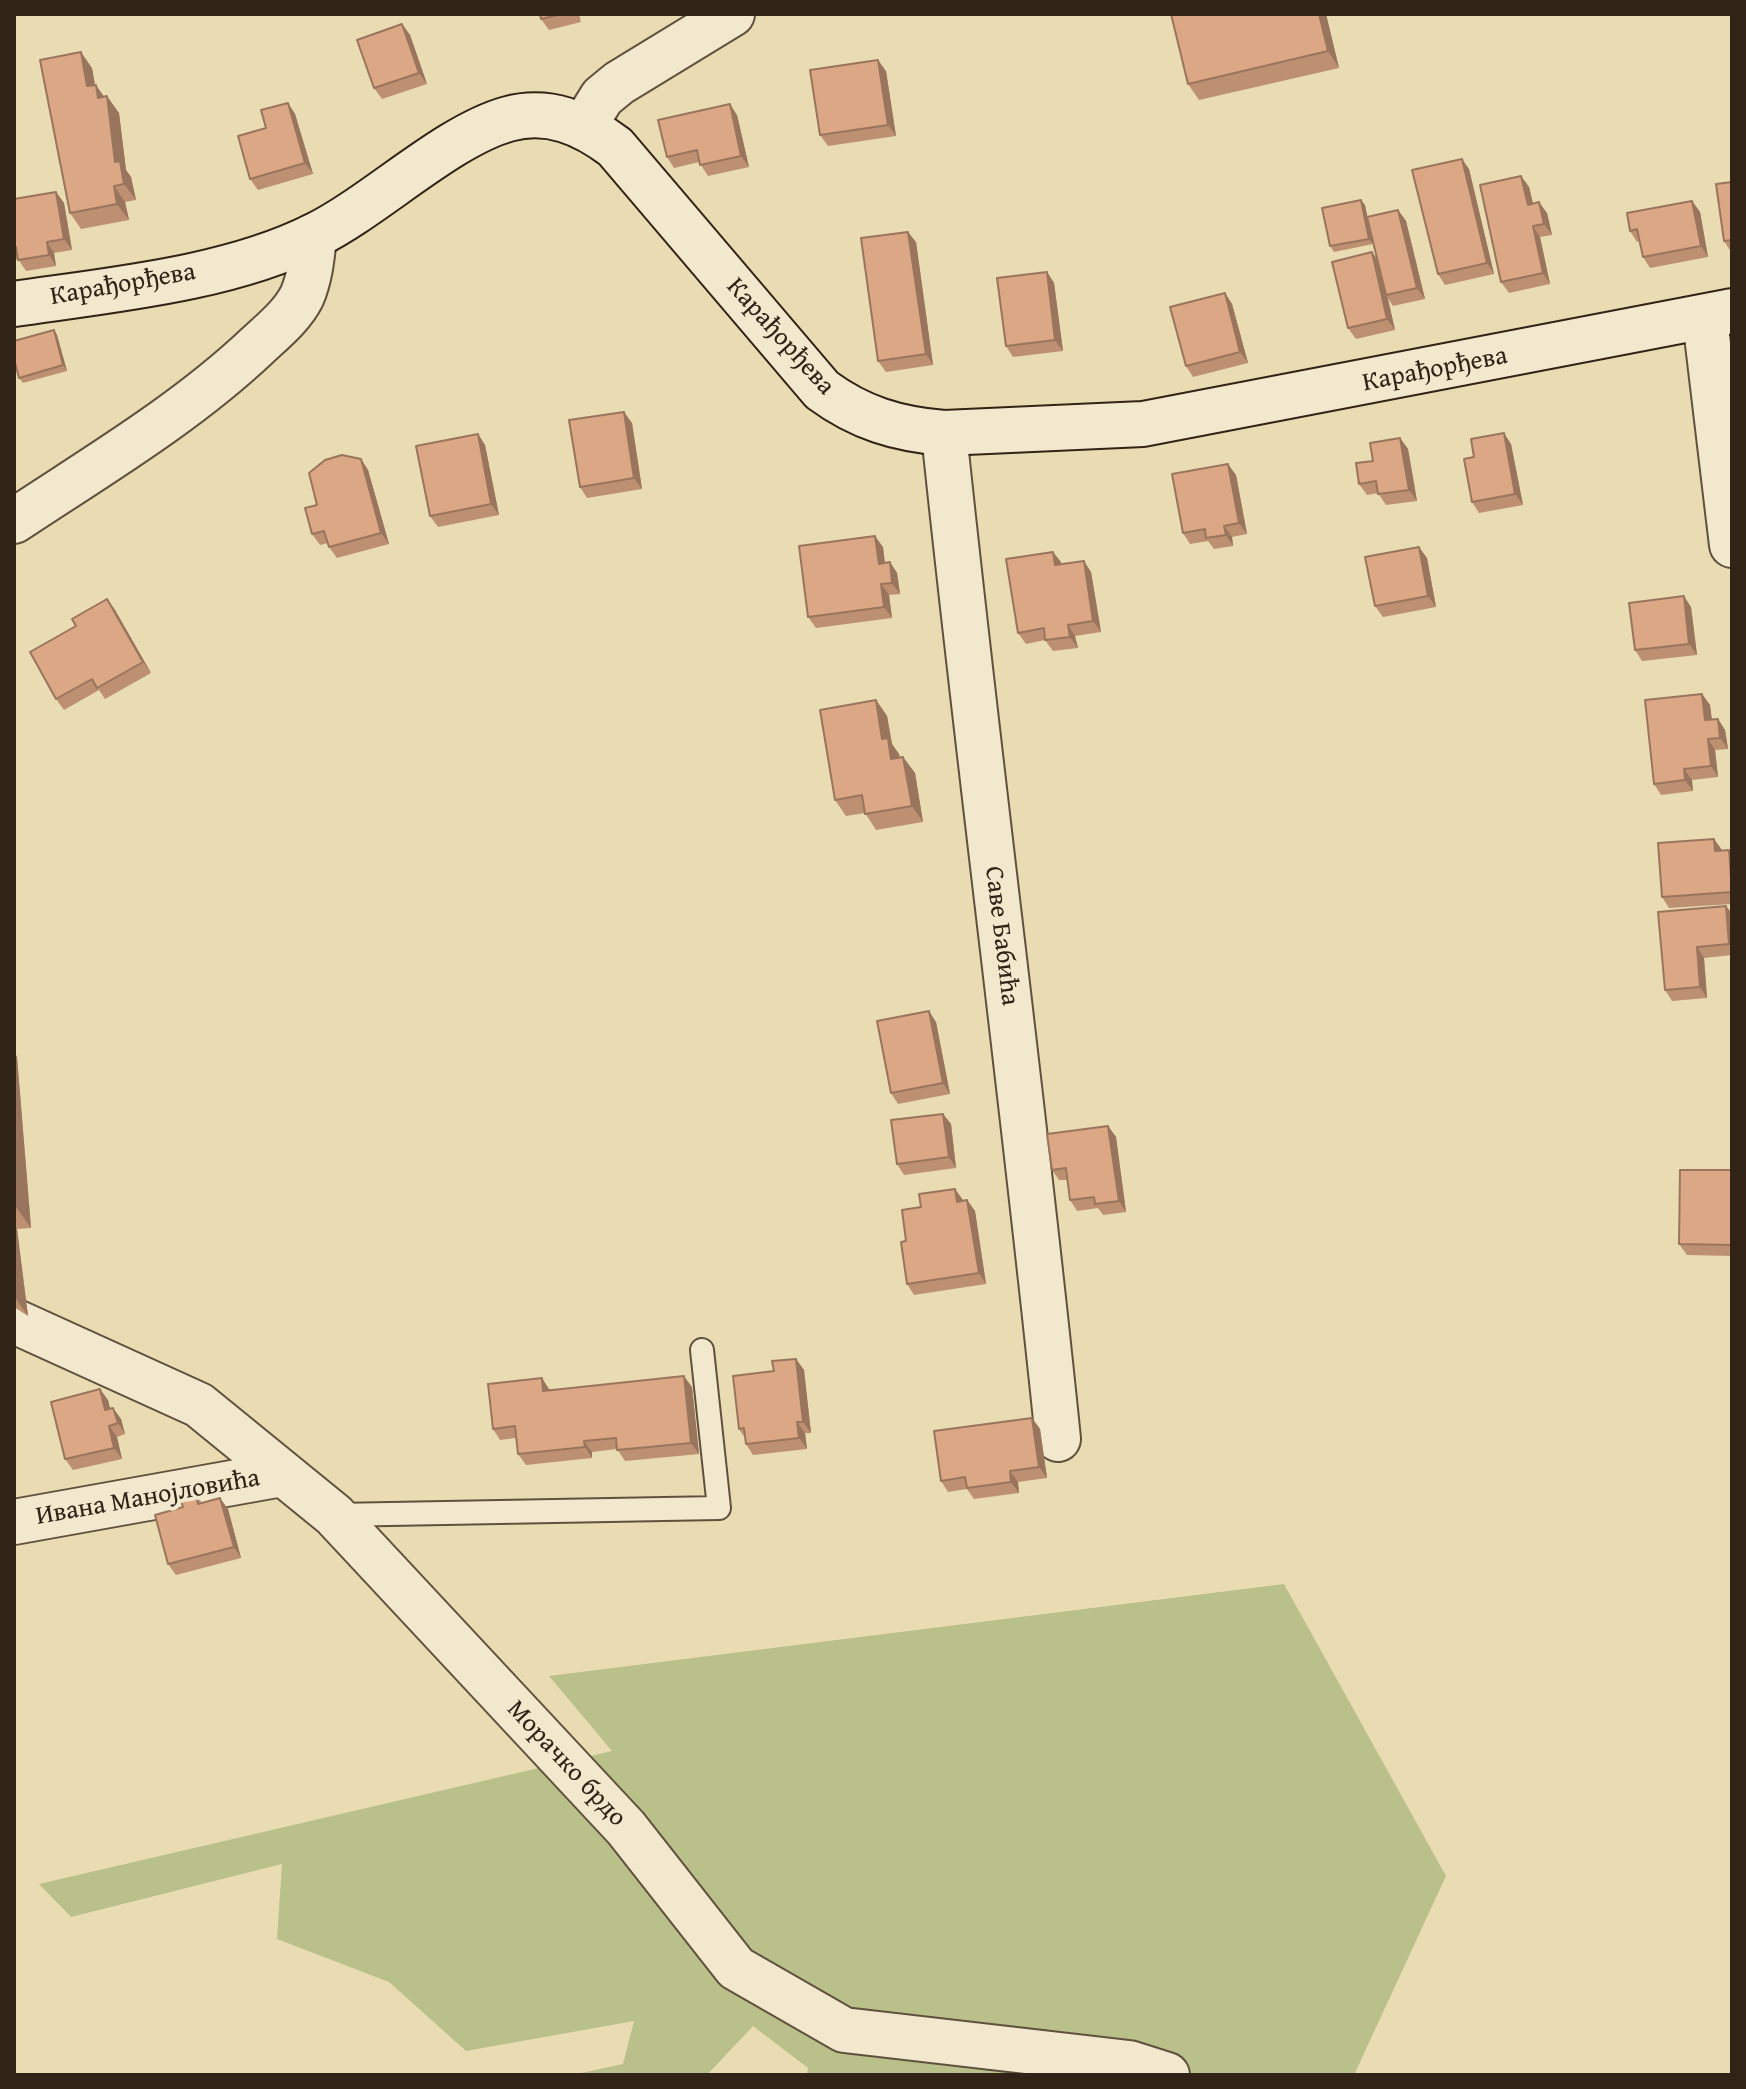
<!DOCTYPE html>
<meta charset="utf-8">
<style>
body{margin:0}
#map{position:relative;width:1746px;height:2089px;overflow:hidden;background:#eadcb2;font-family:"Gentium Book Plus",serif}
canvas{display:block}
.frame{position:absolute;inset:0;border:16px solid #322317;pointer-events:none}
</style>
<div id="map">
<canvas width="1746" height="2089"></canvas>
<div class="frame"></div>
</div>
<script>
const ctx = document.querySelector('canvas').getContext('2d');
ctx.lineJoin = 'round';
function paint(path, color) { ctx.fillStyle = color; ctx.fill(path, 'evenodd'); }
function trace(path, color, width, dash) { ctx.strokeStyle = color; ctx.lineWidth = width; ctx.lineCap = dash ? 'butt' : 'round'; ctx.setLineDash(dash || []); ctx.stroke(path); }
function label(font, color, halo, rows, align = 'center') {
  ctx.font = font + ' "Gentium Book Plus",serif'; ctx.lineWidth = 8; ctx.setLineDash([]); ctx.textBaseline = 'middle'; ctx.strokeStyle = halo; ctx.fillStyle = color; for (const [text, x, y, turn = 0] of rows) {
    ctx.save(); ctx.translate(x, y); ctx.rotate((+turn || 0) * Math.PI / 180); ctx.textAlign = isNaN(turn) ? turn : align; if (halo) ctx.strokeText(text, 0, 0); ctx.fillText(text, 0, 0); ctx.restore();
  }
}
paint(new Path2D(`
 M1284,1584l162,292 -92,199h-547l1,-7 -55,-42 -46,49h-135l51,-11 11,-43 -168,30 -77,-69 -112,-43 5,-75 -211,53 -32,-33 573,-133 -63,-75z`), '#b9c08a');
const lane = new Path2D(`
 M335,1515l384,-7 -17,-158`);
const street = new Path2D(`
 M584,126l18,-29 17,-14 113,-69
 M1705,319l27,226
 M944,433c35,336 80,671 114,1006
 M14,521c83,-55 171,-107 243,-175 16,-15 35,-30 45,-50 8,-19 10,-39 12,-60
 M14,1321l185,84 135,110 292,313 110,140 108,62 285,33 38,12
 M14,1522l268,-48`);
const secondary = new Path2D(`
 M14,304c96,-14 215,-25 302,-69 60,-30 131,-99 192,-116 41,-11 75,4 107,28l207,243c38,28 75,39 122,43l199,-9 589,-113`);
trace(lane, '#60513e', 26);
trace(street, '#60513e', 48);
trace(secondary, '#322317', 48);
trace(lane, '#f1e8cd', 22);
trace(street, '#f1e8cd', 44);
trace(secondary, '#f1e8cd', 44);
paint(new Path2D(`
 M540,14h39l2,8 -32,8 -8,-11z
 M1326,14l13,54 -140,32 -11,-16z
 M402,24l8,11 17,49 -45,15 -8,-11z
 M92,68l3,17 9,12 15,16 7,57 5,7 5,23 -11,2 4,18 -48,9 -11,-16z
 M886,71l10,65 -68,10 -8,-11z
 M288,103l7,11 18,60 -55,16 -8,-11 16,-51z
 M737,115l12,52 -41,9 -9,-14 -25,6 -7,-11z
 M1469,169l25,105 -49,11 -7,-11z
 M1521,176l8,11 4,17 14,9 5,22 -12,2 10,47 -41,9 -8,-11z
 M1732,182v70h-1l-7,-11z
 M56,192l8,11 8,47 -18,3 2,13 -30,5 -8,-12 -4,1v-61z
 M1692,201l8,11 8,45 -58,11 -7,-11 -3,-16 -3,1 -7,-11z
 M1365,205l2,12 31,-7 8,11 19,78 -32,7 -6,-9 8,33 -39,9 -8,-11 29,-68 -4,-16 -39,8 -4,-6z
 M916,242l17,123 -47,7 -8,-11z
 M1047,272l7,11 9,68 -50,6 -7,-11z
 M1225,293l7,11 16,59 -55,14 -7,-11z
 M54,330l3,5 10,36 -44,12 -4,-5z
 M632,423l10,66 -55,9 -7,-11z
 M478,434l7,11 14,70 -61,12 -8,-11z
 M1400,438l8,11 9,52 -31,4 -8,-12 -11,2 -8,-11 14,-23z
 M1511,444l12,61 -44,8 -7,-11 2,-45z
 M361,459l7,11 21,74 -52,14 -8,-11 -1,-4 -8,2 -8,-11 5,-29z
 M1236,475l11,59 -15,3 1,9 -19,3 -6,-8 -18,3 -7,-11z
 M883,547l2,16 5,-1 7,11 3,21 -11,1 3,23 -76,10 -8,-11z
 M1053,552l8,13 30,7 10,60 -26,4 3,12 -25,3 -8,-11 -19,4 -8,-11z
 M1427,558l9,49 -53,10 -8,-11z
 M107,599l8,11 36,63 -46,26 -6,-9 -35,20 -8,-11 20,-73z
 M1691,607l6,48 -55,6 -7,-11z
 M1702,694l8,11 2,14h6l7,11 3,19 -13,1 3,27 -26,3 1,11 -32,4 -7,-11z
 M876,700l11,16 5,28 7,10 1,4 3,-1 12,16 8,49 -47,8 -11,-17 -19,3 -11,-16z
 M1722,850l10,4v50l-63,4 -7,-11z
 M1726,906l6,8v41l-28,3 3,40 -35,3 -7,-11z
 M936,1022l14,72 -52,10 -7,-11z
 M14,1052l3,5 14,171 -14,1 11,87 -14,-9z
 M943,1114l8,10 5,44 -52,7 -7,-11z
 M1108,1126l8,11 10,75 -23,3 -5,-7 -21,3 -7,-11 -3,-20h-8l-7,-10z
 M1732,1170v86l-45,-1 -8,-11z
 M963,1200v1l4,-1 8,11 11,73 -72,11 -7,-11 -1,-43z
 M796,1359l8,11 7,63h-6l2,16 -54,6 -7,-11 -1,-6 -6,-9 35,-58z
 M692,1387l7,67 -74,7 -8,-12 -25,3v6l-66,7 -8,-11 -2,-16 -16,2 -7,-11 56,-40z
 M108,1400l2,9 3,-1 8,11 4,15 -8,3 5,22 -49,11 -8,-11z
 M1032,1418l8,11 7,49 -29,4 1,11 -45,6 -7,-10 -19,3 -7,-11z
 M196,1494l6,9 26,6 13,49 -65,17 -8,-11 15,-57z`), '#bd9072');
paint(new Path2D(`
 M1319,14h7l13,54 -11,-17z
 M402,24l8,11 17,49 -8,-11z
 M81,52l11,16 6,35 -11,-17z
 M878,60l8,11 10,65 -8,-11z
 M96,85l11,16 -9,-3z
 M107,96l12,17 7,57 5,7 5,23 -12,-16 -9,-22z
 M288,103l7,11 18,60 -8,-11z
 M730,104l7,11 12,52 -8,-11z
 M1462,159l7,10 25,105 -7,-11z
 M1521,176l8,11 7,29 -8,-11z
 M114,186l11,16 4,18 -12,-16z
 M56,192l8,11 8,47 -8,-11z
 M1361,200l4,5 8,39 -4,-5z
 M1692,201l8,11 8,45 -7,-11z
 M1539,202l8,11 5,22 -8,-11z
 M1398,210l8,11 19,78 -8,-11z
 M1533,226l7,11 10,47 -7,-11z
 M908,232l8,10 17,123 -7,-11z
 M47,242l7,11 2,13 -7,-11z
 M1372,252l8,11 15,67 -8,-11z
 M1047,272l7,11 9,68 -8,-11z
 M1225,293l7,11 16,59 -8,-11z
 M54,330l3,5 10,36 -4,-6z
 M624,412l8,11 10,66 -8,-11z
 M1504,433l7,11 12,61 -8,-11z
 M478,434l7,11 14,70 -8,-11z
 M1400,438l8,11 9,52 -8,-11z
 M361,459l7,11 21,74 -8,-11z
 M1228,464l8,11 11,59 -8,-11z
 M1224,526l8,11 1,9 -7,-11z
 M875,536l8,11 3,28 -7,-11z
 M1419,547l8,11 9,49 -8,-11z
 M1053,552l8,10 2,14 -8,-11z
 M1084,561l7,11 10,60 -8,-11z
 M890,562l7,11 3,21 -8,-11z
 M881,584l8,11 3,23 -8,-11z
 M1684,596l7,11 6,48 -8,-11z
 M107,599l8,11 36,63 -8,-11z
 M1068,625l7,11 3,12 -8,-11z
 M1702,694l8,11 3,26 -8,-11z
 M876,700l11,16 5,28 7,10 4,21 -12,-16 -9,-20z
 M1718,719l7,11 3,19 -8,-11z
 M1708,739l7,11 3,27 -7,-11z
 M903,757l12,16 8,49 -11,-16z
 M1684,769l8,11 1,11 -8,-11z
 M1714,839l8,11 -7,1z
 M1729,850l3,4v37z
 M1726,906l6,8v33l-3,-3z
 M1697,947l7,11 3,40 -7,-11z
 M929,1011l7,11 14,72 -7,-11z
 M14,1052l3,5 14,171 -15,-21 -2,-24z
 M943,1114l8,10 5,44 -7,-11z
 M1108,1126l8,11 10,75 -7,-11z
 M955,1189l8,11 2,13 -8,-11z
 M967,1200l8,11 11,73 -7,-11z
 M14,1225l3,4 11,87 -14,-20z
 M796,1359l8,11 7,63 -8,-11z
 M684,1376l8,11 7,67 -8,-11z
 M542,1378l7,11 2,13 -8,-11z
 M100,1389l8,11 5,20 -8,-10z
 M113,1408l8,11 4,15 -7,-11z
 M1032,1418l8,11 7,49 -8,-11z
 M797,1422l8,11 2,16 -8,-11z
 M109,1426l8,11 5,22 -8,-11z
 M584,1441l8,11v6l-7,-11z
 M1010,1471l8,11 1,11 -8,-11z
 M220,1498l8,11 13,49 -7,-11z`), '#9a755d');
const building = new Path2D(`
 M540,14h21l-20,5z
 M1171,14h148l9,37 -140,33z
 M402,24l17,49 -45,15 -17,-48z
 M81,52l6,34 9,-1 2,13 9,-2 8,66 5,-1 4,23 -10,2 3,18 -47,9 -30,-153z
 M878,60l10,65 -68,10 -10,-65z
 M288,103l17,60 -55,16 -12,-43 28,-8 -5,-18z
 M730,104l11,52 -41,9 -3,-15 -30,7 -9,-37z
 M1462,159l25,104 -49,11 -26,-104z
 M1521,176l7,29 11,-3 5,22 -11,2 10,47 -42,9 -21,-97z
 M1732,182v58l-8,1 -8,-57z
 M56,192l8,47 -17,3 2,13 -31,5 -2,-13h-2v-48z
 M1361,200l8,39 -39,7 -8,-38z
 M1692,201l9,45 -58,11 -6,-28 -7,2 -3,-18z
 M1398,210l19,78 -31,7 -19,-78z
 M908,232l18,122 -48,7 -17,-123z
 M1372,252l15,67 -39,9 -16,-66z
 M1047,272l8,68 -49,6 -9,-68z
 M1225,293l15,59 -54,14 -16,-59z
 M54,330l9,35 -44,13 -5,-19v-18z
 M624,412l10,66 -54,9 -11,-67z
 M1504,433l11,61 -43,8 -8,-43 10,-2 -3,-18z
 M478,434l13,70 -61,12 -14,-70z
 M1400,438l9,52 -31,4 -2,-13 -17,3 -3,-21 17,-2 -3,-18z
 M342,455l19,4 20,74 -52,14 -5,-16 -12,3 -7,-26 12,-3 -8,-32 16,-13z
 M1228,464l11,59 -15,3 2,9 -20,3 -1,-9 -22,4 -11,-59z
 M875,536l4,28 11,-2 2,21 -11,1 3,23 -76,10 -9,-71z
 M1419,547l9,49 -53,10 -10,-49z
 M1053,552l2,13 29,-4 9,60 -25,4 2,12 -25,3 -1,-12 -26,5 -12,-74z
 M1684,596l5,48 -54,6 -6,-47z
 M107,599l36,63 -46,26 -5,-9 -36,20 -26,-47 46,-26 -4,-7z
 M1702,694l3,26 13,-1 2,19 -12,1 3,27 -27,3 1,11 -31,4 -9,-84z
 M876,700l6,39 6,-1 3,21 12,-2 9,49 -47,8 -3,-19 -27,5 -15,-90z
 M1714,839l1,12 14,-1 3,42 -70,5 -4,-54z
 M1726,906l3,38 -32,3 3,40 -35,3 -7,-78z
 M929,1011l14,72 -52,10 -14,-72z
 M943,1114l6,43 -52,7 -6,-44z
 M1108,1126l11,75 -24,3 -1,-7 -24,3 -4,-32 -14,2 -5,-36z
 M1680,1170h52v75l-53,-1z
 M14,1183l2,24h-2z
 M955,1189l2,13 10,-2 12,73 -72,11 -6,-42 5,-1 -4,-31 19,-3 -2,-13z
 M796,1359l7,63h-6l2,16 -53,6 -2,-16 -5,1 -6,-53 41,-5 -2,-10z
 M684,1376l7,67 -74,7 -1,-12 -32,3 1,6 -67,7 -3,-28 -22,3 -5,-45 54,-6 1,13z
 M100,1389l5,21 8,-2 5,15 -9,3 5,22 -49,11 -14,-57z
 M1032,1418l7,49 -29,4 1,11 -44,6 -2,-11 -24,4 -7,-50z
 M196,1494l2,10 22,-6 14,49 -66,17 -13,-49 28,-8 -3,-9z`);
paint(building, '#dca785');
trace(building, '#9a755d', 2);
label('26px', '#322317', '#f1e8cd', [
 ["Карађорђева",123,285,-10],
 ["Карађорђева",780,337,48],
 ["Карађорђева",1435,370,-11],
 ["Саве Бабића",1001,936,83],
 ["Ивана Манојловића",148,1498,-10],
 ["Морачко брдо",566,1764,47]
]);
</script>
